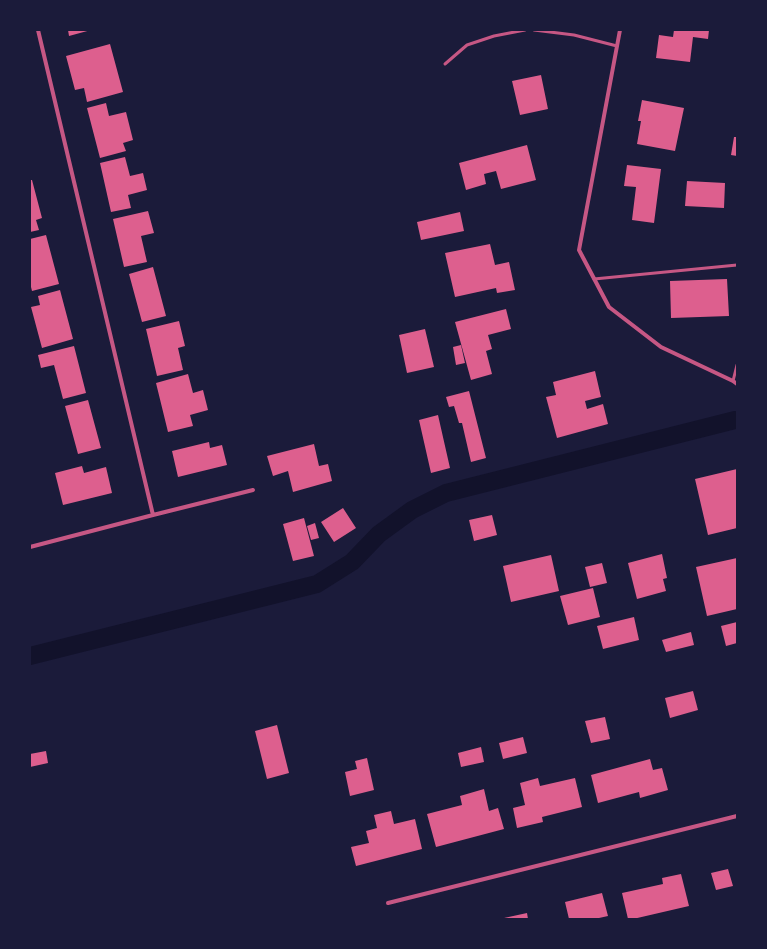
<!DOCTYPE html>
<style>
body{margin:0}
#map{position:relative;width:767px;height:949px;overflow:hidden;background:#1b1b3a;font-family:Mulish,sans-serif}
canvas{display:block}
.frame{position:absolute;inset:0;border:31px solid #1b1b3a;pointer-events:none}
</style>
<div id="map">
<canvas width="767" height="949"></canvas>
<div class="frame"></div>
</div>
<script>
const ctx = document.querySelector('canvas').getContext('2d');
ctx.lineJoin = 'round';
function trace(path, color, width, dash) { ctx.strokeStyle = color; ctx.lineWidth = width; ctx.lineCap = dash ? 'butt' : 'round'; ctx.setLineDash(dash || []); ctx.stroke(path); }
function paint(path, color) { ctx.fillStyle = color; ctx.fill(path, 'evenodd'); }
trace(new Path2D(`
 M30,656l287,-72 35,-22 27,-28 33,-24 34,-17 289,-73`), '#12122b', 18);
paint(new Path2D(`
 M68,30h23l-22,6z
 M674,30h35l-1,9 -15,-2 -3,25 -34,-4 3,-23 14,2z
 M110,44l13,48 -36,10 -3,-14 -9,2 -9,-34z
 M541,75l7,34 -28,6 -8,-34z
 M642,100l42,8 -9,43 -38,-7 4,-23h-3z
 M106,103l3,13 17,-4 7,28 -10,3 3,8 -26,7 -13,-50z
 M734,137h3v19l-6,-1z
 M527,145l9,35 -35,9 -5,-18 -12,3 2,10 -20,6 -7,-27z
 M125,157l5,19 13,-3 4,17 -19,5 3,13 -20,4 -11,-49z
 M627,165l34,4 -7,54 -22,-3 4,-33 -12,-1z
 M30,180h2l10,38 -6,2 3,10 -9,2z
 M687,181l38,2 -1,25 -39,-2z
 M148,211l6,22 -13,3 6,26 -23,5 -11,-48z
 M460,212l4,19 -43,9 -4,-18z
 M46,235l13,49 -27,7 -2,-8v-44z
 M490,244l5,21 14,-3 6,28 -18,3 -1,-5 -41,9 -10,-44z
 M153,267l13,49 -24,6 -13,-48z
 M727,279l2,37 -58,2 -1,-37z
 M60,290l13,49 -31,9 -11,-41 9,-2 -2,-9z
 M506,309l5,20 -23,6 4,14 -6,2 6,23 -21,6 -16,-58z
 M179,321l6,25 -7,2 5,22 -26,6 -11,-47z
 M425,329l9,38 -27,6 -8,-38z
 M461,345l4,18 -9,2 -3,-18z
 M74,346l12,47 -23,6 -9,-34 -13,3 -3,-13z
 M595,371l6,26 -16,4 2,8 16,-5 5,20 -51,14 -11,-41 10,-2 -3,-13z
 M188,374l5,19 10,-3 5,20 -18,5 3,11 -25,6 -12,-49z
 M469,391l17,67 -15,4 -9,-39h-3l-5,-17 -5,1 -3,-10z
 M88,400l13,48 -23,6 -13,-48z
 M438,415l12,53 -19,5 -12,-53z
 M209,442l1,6 12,-3 5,20 -49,12 -6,-26z
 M314,444l5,22 9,-2 4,17 -39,11 -5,-21 -15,5 -6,-20z
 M82,466l2,7 22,-6 6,26 -49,12 -8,-32z
 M737,469v59l-29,7 -13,-56z
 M343,508l13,20 -22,14 -13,-20z
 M492,515l5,20 -23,6 -5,-21z
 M304,518l10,38 -21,5 -10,-37z
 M315,523l4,15 -8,2 -4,-14z
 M662,554l5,24 -4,1 3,12 -29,8 -9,-36z
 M551,555l8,36 -48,11 -8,-36z
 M737,558v51l-30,7 -11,-49z
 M602,563l5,20 -17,4 -5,-20z
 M593,588l7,29 -32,8 -8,-29z
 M634,617l5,23 -36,9 -6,-23z
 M737,622v21l-11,3 -5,-20z
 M691,632l3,13 -28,7 -4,-12z
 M693,691l5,19 -28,8 -5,-20z
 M605,717l5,22 -19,4 -6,-22z
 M277,725l12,48 -22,6 -12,-48z
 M523,737l4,16 -24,6 -4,-16z
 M481,747l3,15 -23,5 -3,-14z
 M46,751l2,12 -18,4v-13z
 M367,758l7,32 -24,6 -5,-24 12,-3 -2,-8z
 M650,759l3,11 9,-2 6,22 -28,8 -1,-6 -41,11 -7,-28z
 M538,778l2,8 35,-8 7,29 -40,10 1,5 -26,6 -4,-20 12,-3 -5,-22z
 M484,789l5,22 9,-3 6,21 -68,18 -9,-33 35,-9 -2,-9z
 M391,811l3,13 21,-5 7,30 -66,17 -5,-19 18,-4 -3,-12 11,-3 -3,-13z
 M728,869l5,17 -17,4 -5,-17z
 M681,874l8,32 -56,13h-5l-6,-26 41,-9 -1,-6z
 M602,893l6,23 -9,2 1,1h-31l-4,-17z
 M527,913l1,6h-23l-1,-1z`), '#dd5f8e');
trace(new Path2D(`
 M534,30l40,5 43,11
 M445,64l22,-19 27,-9 31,-6
 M594,279l143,-14
 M733,381l4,-16`), '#c65784', 3);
trace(new Path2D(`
 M38,30l115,485
 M620,30l-41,220 30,57 52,40 72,34 4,3
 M30,547l123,-32 100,-25
 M388,903l349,-87`), '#c65784', 4);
</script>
